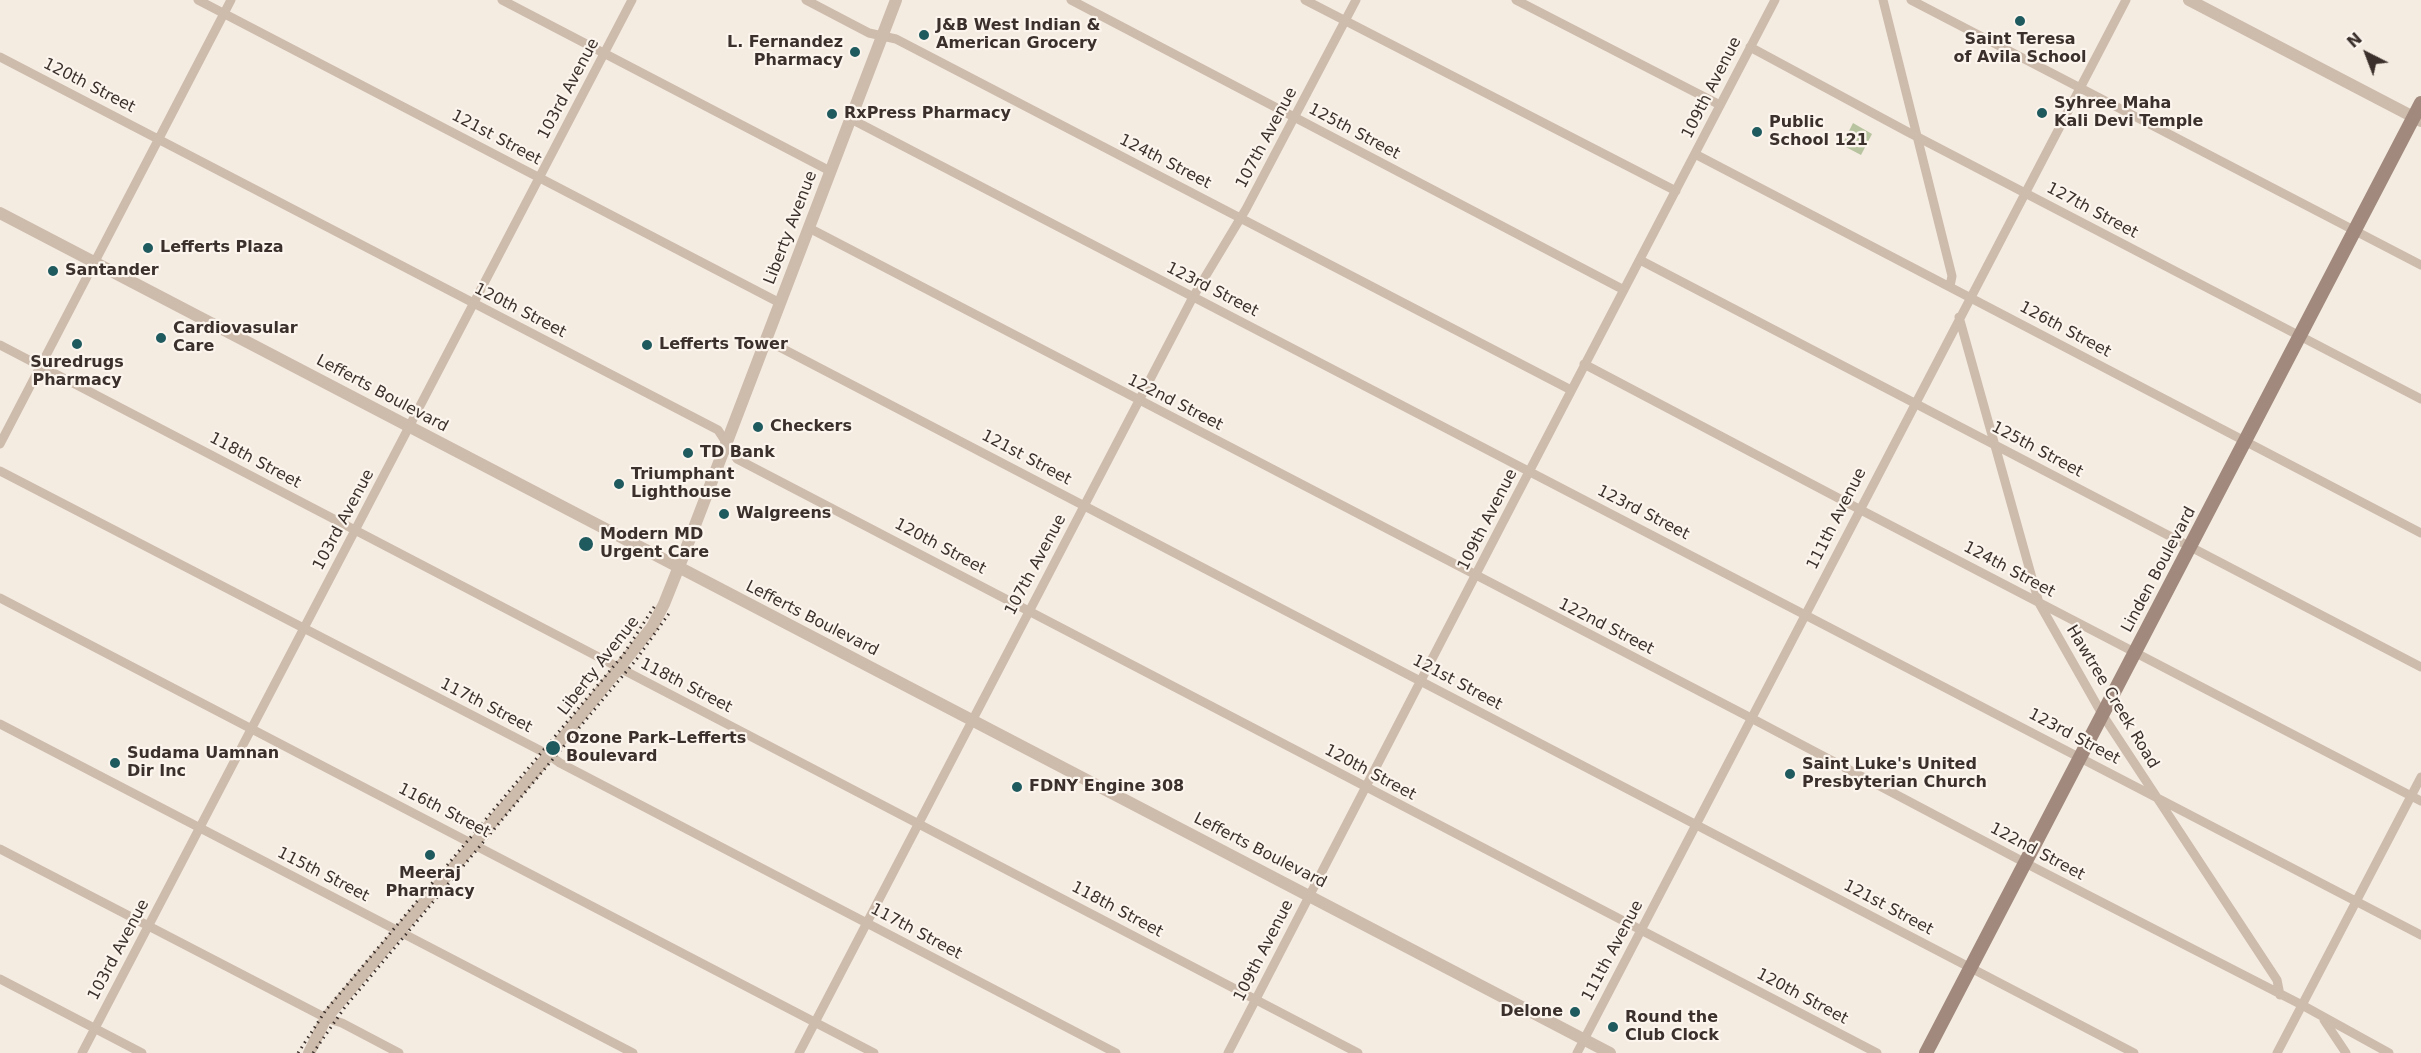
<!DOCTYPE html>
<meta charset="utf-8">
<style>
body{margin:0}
#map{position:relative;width:2421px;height:1053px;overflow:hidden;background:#f4ebe1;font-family:"DejaVu Sans",sans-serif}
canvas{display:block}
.north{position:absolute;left:2337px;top:24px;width:60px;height:60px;-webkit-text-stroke:4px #fbf5ee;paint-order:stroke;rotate:318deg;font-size:16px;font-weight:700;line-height:24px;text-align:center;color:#3b302b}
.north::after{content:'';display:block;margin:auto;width:21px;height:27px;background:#3b302b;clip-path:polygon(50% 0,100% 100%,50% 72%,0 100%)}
</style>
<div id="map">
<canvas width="2421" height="1053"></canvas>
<div class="north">N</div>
</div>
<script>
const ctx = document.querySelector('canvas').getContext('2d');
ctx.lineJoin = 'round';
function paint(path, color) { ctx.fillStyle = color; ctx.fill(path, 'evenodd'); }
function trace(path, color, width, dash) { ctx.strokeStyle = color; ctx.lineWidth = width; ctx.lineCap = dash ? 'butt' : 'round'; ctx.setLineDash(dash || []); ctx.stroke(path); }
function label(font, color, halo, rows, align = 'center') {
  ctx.font = font + ' "DejaVu Sans",sans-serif'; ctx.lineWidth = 4.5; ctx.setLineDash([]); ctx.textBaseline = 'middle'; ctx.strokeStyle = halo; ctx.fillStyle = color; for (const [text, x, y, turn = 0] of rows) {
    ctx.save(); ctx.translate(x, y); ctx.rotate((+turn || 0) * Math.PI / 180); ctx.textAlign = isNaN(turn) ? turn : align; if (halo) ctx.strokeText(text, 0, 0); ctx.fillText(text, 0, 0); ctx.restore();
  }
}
paint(new Path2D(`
 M1853,123l19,11 -11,21 -19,-10z`), '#b8c4a0');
trace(new Path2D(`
 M198,0l582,303
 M502,0l328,171
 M806,0l63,33 27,6 675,351
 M1071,0l553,290
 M1305,0l371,191
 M1516,0l204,105
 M1883,0l69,276 -2,10
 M1911,0l510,265
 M1750,47l156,84 515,268
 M0,57l718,373 19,29 1140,594
 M851,119l1570,816
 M1695,154l726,379
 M809,228l942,490 286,151 265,136 87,48
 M1640,260l781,407
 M1959,317l80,286 63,111 175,266 3,15
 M766,340l1368,713
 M0,345l1358,708
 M1584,364l275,145 562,292
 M0,444l231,-444
 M0,471l549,284 11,8 556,290
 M0,598l874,455
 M0,724l633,329
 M0,849l326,169 16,5 57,30
 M0,979l142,74
 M2324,1020l22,33
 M82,1053l550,-1053
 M799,1053l394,-756 53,-88 110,-209
 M1228,1053c182,-351 363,-703 547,-1053
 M1577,1053l549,-1053
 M2277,1053l144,-276`), '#cdbbac', 9);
trace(new Path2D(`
 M2189,0l232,121
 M0,213l1610,840
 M309,1053l17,-35 223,-263 103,-128 12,-23 20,-50 212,-554`), '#cdbbac', 12);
trace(new Path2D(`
 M1926,1053l495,-950`), '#a18a7d', 14);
trace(new Path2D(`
 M298,1053l28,-43 297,-355 33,-51
 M313,1053l32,-46 291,-347 34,-48`), '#3b302b', 3, [1.5, 4.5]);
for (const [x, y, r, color] of [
 [2020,21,6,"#1f5a5e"],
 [924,35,6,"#1f5a5e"],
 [855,52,6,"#1f5a5e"],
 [2042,113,6,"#1f5a5e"],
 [832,114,6,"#1f5a5e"],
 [1757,132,6,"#1f5a5e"],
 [148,248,6,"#1f5a5e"],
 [53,271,6,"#1f5a5e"],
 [161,338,6,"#1f5a5e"],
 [77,344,6,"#1f5a5e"],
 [647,345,6,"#1f5a5e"],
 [758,427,6,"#1f5a5e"],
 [688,453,6,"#1f5a5e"],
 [619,484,6,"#1f5a5e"],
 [724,514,6,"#1f5a5e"],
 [586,544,8,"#1f5a5e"],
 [553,748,8,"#1f5a5e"],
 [115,763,6,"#1f5a5e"],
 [1790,774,6,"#1f5a5e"],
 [1017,787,6,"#1f5a5e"],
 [430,855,6,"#1f5a5e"],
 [1575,1012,6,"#1f5a5e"],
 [1613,1027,6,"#1f5a5e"]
]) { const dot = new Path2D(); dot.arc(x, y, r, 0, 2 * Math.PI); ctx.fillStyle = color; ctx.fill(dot); trace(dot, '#fbf5ee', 2); }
label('bold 16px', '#3b302b', '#fbf5ee', [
 ["J&B West Indian &",936,26],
 ["American Grocery",936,44],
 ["Saint Teresa",2020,40,"center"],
 ["of Avila School",2020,58,"center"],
 ["L. Fernandez",843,43,"right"],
 ["Pharmacy",843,61,"right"],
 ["Syhree Maha",2054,104],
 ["Kali Devi Temple",2054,122],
 ["RxPress Pharmacy",844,114],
 ["Public",1769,123],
 ["School 121",1769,141],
 ["Lefferts Plaza",160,248],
 ["Santander",65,271],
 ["Cardiovasular",173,329],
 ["Care",173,347],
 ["Lefferts Tower",659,345],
 ["Suredrugs",77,363,"center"],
 ["Pharmacy",77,381,"center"],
 ["Checkers",770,427],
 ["TD Bank",700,453],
 ["Triumphant",631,475],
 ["Lighthouse",631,493],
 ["Walgreens",736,514],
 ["Modern MD",600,535],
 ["Urgent Care",600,553],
 ["Ozone Park–Lefferts",566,739],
 ["Boulevard",566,757],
 ["Sudama Uamnan",127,754],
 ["Dir Inc",127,772],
 ["Saint Luke's United",1802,765],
 ["Presbyterian Church",1802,783],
 ["FDNY Engine 308",1029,787],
 ["Meeraj",430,874,"center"],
 ["Pharmacy",430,892,"center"],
 ["Delone",1563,1012,"right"],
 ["Round the",1625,1018],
 ["Club Clock",1625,1036]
], 'left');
label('16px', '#3b302b', '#fbf5ee', [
 ["120th Street",89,86,27],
 ["109th Avenue",1712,88,-63],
 ["103rd Avenue",569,89,-62],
 ["125th Street",1354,132,28],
 ["121st Street",496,138,28],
 ["107th Avenue",1267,138,-62],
 ["124th Street",1165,162,27],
 ["127th Street",2092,211,28],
 ["Liberty Avenue",791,228,-69],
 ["123rd Street",1212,290,27],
 ["120th Street",520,311,27],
 ["126th Street",2065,330,28],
 ["Lefferts Boulevard",382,394,28],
 ["122nd Street",1175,403,27],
 ["125th Street",2037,450,28],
 ["121st Street",1026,458,28],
 ["118th Street",255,461,28],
 ["123rd Street",1643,513,27],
 ["111th Avenue",1837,519,-63],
 ["103rd Avenue",344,520,-62],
 ["109th Avenue",1488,520,-63],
 ["120th Street",940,547,28],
 ["107th Avenue",1036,565,-62],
 ["124th Street",2009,570,28],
 ["Linden Boulevard",2159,570,-62],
 ["Lefferts Boulevard",812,619,27],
 ["122nd Street",1606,627,27],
 ["Liberty Avenue",599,666,-52],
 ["121st Street",1457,683,28],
 ["118th Street",686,686,27],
 ["Hawtree Creek Road",2112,697,59],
 ["117th Street",486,706,27],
 ["123rd Street",2074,737,28],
 ["120th Street",1370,773,28],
 ["116th Street",444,811,27],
 ["Lefferts Boulevard",1260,851,27],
 ["122nd Street",2037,852,28],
 ["115th Street",323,875,27],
 ["121st Street",1888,908,28],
 ["118th Street",1117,910,28],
 ["117th Street",916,932,28],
 ["103rd Avenue",119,950,-62],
 ["109th Avenue",1264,951,-63],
 ["111th Avenue",1613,951,-62],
 ["120th Street",1802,997,28]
]);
</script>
